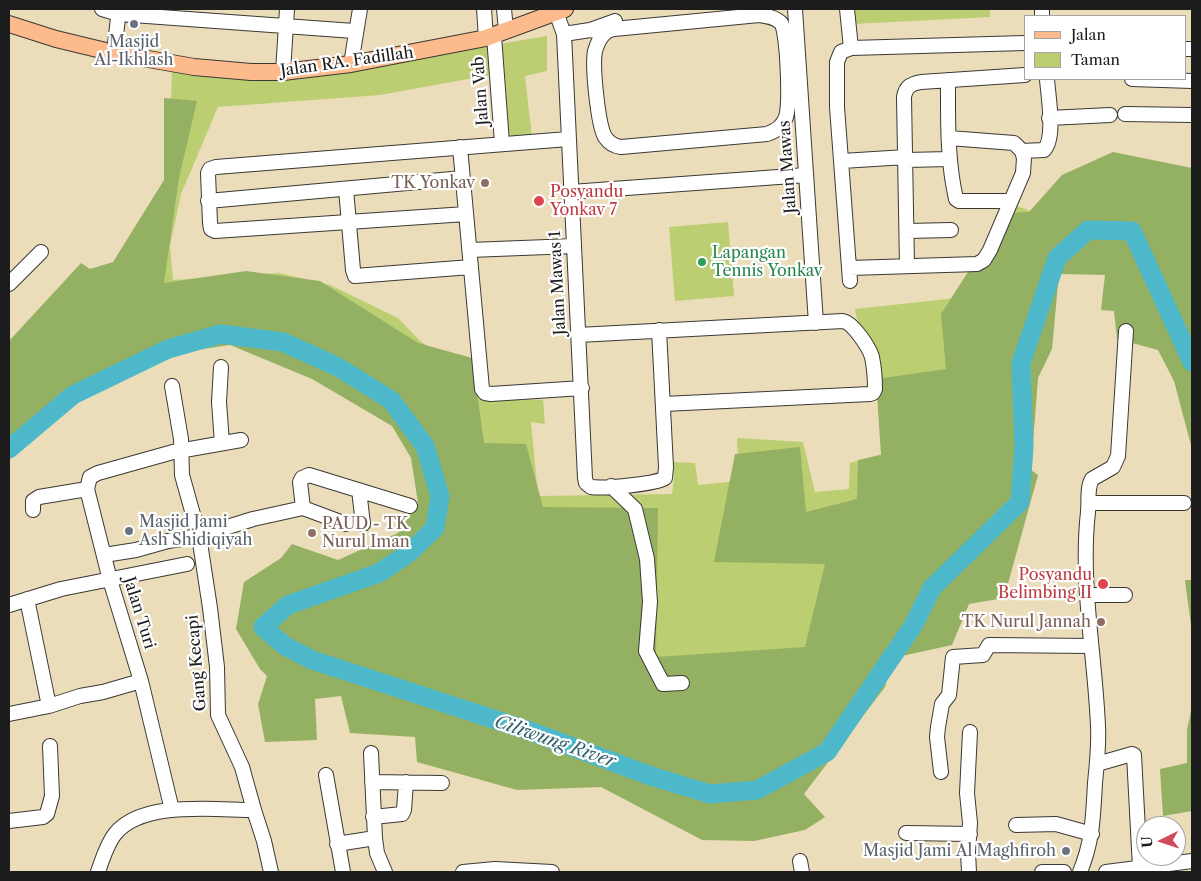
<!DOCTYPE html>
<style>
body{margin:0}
#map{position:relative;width:1201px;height:881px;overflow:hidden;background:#ebddba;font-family:"Libre Caslon Text",serif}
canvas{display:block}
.frame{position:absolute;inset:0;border:10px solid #1c1c1c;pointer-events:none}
.legend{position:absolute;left:1024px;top:15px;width:162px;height:65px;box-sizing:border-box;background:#fff;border:1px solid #a4a4a4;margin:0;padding:6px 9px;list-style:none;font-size:15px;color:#1c1c1c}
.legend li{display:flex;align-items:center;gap:10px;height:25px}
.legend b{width:25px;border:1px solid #a4a4a4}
.north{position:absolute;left:1136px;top:816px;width:50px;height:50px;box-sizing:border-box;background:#fff;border:1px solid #a4a4a4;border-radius:50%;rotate:266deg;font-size:14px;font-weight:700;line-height:20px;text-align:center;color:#1c1c1c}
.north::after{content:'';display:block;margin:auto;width:18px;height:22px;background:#d1495b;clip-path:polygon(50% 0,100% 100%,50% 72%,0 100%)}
</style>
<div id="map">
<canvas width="1201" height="881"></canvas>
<div class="frame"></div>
<ul class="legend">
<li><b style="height:6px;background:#fcba8d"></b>Jalan</li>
<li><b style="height:14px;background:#bbce71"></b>Taman</li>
</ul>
<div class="north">U</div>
</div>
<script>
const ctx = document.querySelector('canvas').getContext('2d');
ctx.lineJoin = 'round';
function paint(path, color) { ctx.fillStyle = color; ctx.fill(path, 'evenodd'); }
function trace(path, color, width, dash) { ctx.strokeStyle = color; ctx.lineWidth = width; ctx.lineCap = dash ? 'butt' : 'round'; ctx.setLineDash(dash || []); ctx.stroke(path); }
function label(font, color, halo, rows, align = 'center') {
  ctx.font = font + ' "Libre Caslon Text",serif'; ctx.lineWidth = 4.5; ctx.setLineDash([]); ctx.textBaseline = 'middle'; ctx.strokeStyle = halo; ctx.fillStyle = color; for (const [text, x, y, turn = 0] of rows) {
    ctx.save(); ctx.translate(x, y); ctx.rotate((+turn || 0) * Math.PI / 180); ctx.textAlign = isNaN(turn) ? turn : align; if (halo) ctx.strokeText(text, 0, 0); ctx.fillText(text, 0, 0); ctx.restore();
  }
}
paint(new Path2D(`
 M853,9h137v8l-137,7z
 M547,36v35l-22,5 7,61 -21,7 -10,-71 -121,22 -162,12 -37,87 -11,52 3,34 106,-7 51,12 68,33 22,23 37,25 39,32 47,2 2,24 -14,-2 7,74 134,-2 2,-17 -2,-15 23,1 3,22 41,-4 -2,-43 66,4 12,50 34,-3 1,-26 35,-10 -4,-94 -17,-5 -9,-45 111,-12 46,-93 34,13 -284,551 -300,-256 -120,-176 -266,-66 38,-3 55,-89 3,-111 131,10z
 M728,222l6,74 -59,5 -6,-74z`), '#bbce71');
paint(new Path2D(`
 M164,98l33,3 -18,77 -15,105 82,-12 74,10 98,62 54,15 12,85 42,1 17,63 115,1 -2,149 149,-10 20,-83 -111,-2 21,-108 65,-7 6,65 51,-13 1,-39 23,-5 -5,-76 70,-10 -5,-55 65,-101 23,-1 33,-37 51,-23 79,16v281l-18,-68 -16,-31 -41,-11 -3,-28 -13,-1 4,-35 -46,-1 -7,75 -14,29 -7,92 7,5 -34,123 -35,6 -17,41 -59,13 -8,29 -81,107 21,23 -20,13 -51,11 -52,-1 -101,-53 -84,3 -100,-28 -2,-25 -65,-4 -9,-37 -26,3 2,41 -52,2 -7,-38 9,-28 -7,-7 -24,-40 8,-47 37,-24 11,-14 46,16 60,-27 20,-30 -7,-45 -19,-32 -80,-47 -82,-34 -67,10 -58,22 -96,78v-114l72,-78 9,6 23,-7 51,-82z
 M1185,580h7v53z
 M1192,706v105l-29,5 -3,-47 27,-6v-33z`), '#94b163');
trace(new Path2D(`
 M9,449l64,-54 95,-46 53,-15 62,8 55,25 53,33 34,46 15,50 -5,32 -26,25 -30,20 -91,32 -25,22 22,19 27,14 215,70 124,46 59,18 47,-4 70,-38 86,-126 19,-38 88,-86 4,-55 -3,-84 36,-105 31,-28 44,1 60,131`), '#4db8ca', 19);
const minor = new Path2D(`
 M102,9l17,5 235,17
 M484,9l2,29
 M504,9l2,21
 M795,9l21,314
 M847,9l4,39
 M1042,9v7
 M556,12l8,22 21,444 1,5 5,4c12,2 65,-3 74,-9l1,-11 -7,-137
 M759,15c8,1 16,2 22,8 7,9 9,82 5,94 -3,9 -10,14 -19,17l-146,13c-7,-1 -12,-4 -16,-10 -7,-12 -13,-71 -10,-86 3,-10 9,-21 19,-22z
 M590,30l25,-9
 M564,34l26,-4 8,2
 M494,36l8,107
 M1185,49h7
 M114,53l5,-44
 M351,64l9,-55
 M283,72l4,-63
 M1132,79l60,2
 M948,80c0,39 -1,80 8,119l3,2h52
 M1125,114l67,1
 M1049,118l61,-3
 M949,138l65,5 8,8
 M460,147l22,242 3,4 6,1 91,-6
 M906,160l44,-1
 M842,161l64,-4
 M346,189l7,81 2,6 116,-9
 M571,192l235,-17
 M208,201l255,-23
 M466,214l-251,17 -4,-2 -1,-6 -2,-50 2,-4 6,-2 352,-28
 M907,231l44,-1
 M470,250l103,-4
 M907,266l-3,-169c2,-11 7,-13 17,-15l104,-7
 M850,268l127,-4 7,-4 6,-10 33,-77 1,-15 -2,-7 22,-1c12,-12 4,-55 3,-71
 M850,281l-13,-174v-45l4,-10 10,-4 174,-5
 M9,284l32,-32
 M578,335l265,-14c10,2 26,26 29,36 2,10 3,21 3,32l-2,4 -3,1 -206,10
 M221,367l-2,35 3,41
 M172,386l9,53 1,36 17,61 11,72 7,59 1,48 24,52 12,43
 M611,486l24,23 12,50 3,43 -4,49 17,33 19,-1
 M87,489l3,-12 8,-4 75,-21 68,-12
 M359,490l4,34
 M1089,503h95
 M303,508l43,16
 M33,510v-9l6,-4 48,-8 23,91 31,101 31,129
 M104,555l32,-5 32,-9 31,-5 54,-17 50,-11 -3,-26 2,-4 7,-3 101,31
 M1088,595h37
 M27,599l22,107
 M9,605l52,-16 126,-25
 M9,714l40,-8 31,-10 23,-4 38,-11
 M371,753l4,85 2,15 8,19
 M1097,764l35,-10 2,1 6,113
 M941,772l-4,-35 1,-10 4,-23 7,-9 4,-38 30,-2 6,-10 102,1
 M326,775l17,97
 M372,782l70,1
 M373,817l29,-3 2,-4 2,-28
 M9,821l34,-4 4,-3 5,-18 -2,-50
 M1016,825l40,-1 36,10
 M906,833l64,1
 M337,844l38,-6
 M800,861l2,11
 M98,872c4,-12 9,-28 17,-38 27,-34 100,-24 139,-24l10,31 7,31
 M463,872l32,-3 57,3
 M969,872l-1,-20 2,-29 -3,-30 3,-61
 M1042,872h22
 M1080,872c13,-32 13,-55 15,-89 2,-19 4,-39 3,-57 -3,-71 -18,-143 -10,-214 1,-10 -1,-25 4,-33l21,-12 5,-11 8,-125
 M1106,872l86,-11`);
const major = new Path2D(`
 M9,24l47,15 58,14 80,14 57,5h32l68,-8 135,-26 79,-29`);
trace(minor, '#3b3934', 16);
trace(major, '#3b3934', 18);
trace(minor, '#fff', 14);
trace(major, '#fcba8d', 16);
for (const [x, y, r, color] of [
 [134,24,5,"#6b7280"],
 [485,183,5,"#8d6e63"],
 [539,201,6,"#e0444e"],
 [702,262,5,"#2e9e5b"],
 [129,531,5,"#6b7280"],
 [312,533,5,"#8d6e63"],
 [1103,584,6,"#e0444e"],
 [1101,622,5,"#8d6e63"],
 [1066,851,5,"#6b7280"]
]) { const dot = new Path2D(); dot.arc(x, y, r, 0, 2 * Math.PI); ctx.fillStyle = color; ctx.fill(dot); trace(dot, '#fff', 2); }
label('16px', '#5b616d', '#fff', [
 ["Masjid",134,42],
 ["Al-Ikhlash",134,60],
 ["Masjid Jami",139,522,"left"],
 ["Ash Shidiqiyah",139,540,"left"],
 ["Masjid Jami Al Maghfiroh",1056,851,"right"]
]);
label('16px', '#1c1c1c', '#fff', [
 ["Jalan RA. Fadillah",347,62,-8],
 ["Jalan Vab",481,91,-94],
 ["Jalan Mawas",788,167,-94],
 ["Jalan Mawas 1",558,283,-93],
 ["Jalan Turi",139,613,73],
 ["Gang Kecapi",197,663,-95]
]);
label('16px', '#785e54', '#fff', [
 ["TK Yonkav",475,183],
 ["PAUD - TK",322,524,"left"],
 ["Nurul Iman",322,542,"left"],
 ["TK Nurul Jannah",1091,622]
], 'right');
label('16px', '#be3a42', '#fff', [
 ["Posyandu",550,192],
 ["Yonkav 7",550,210],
 ["Posyandu",1092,575,"right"],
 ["Belimbing II",1092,593,"right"]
], 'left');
label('16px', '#27864d', '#fff', [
 ["Lapangan",712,253],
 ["Tennis Yonkav",712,271]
], 'left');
label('italic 18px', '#32626a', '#fff', [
 ["Ciliwung River",555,742,19]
]);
</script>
